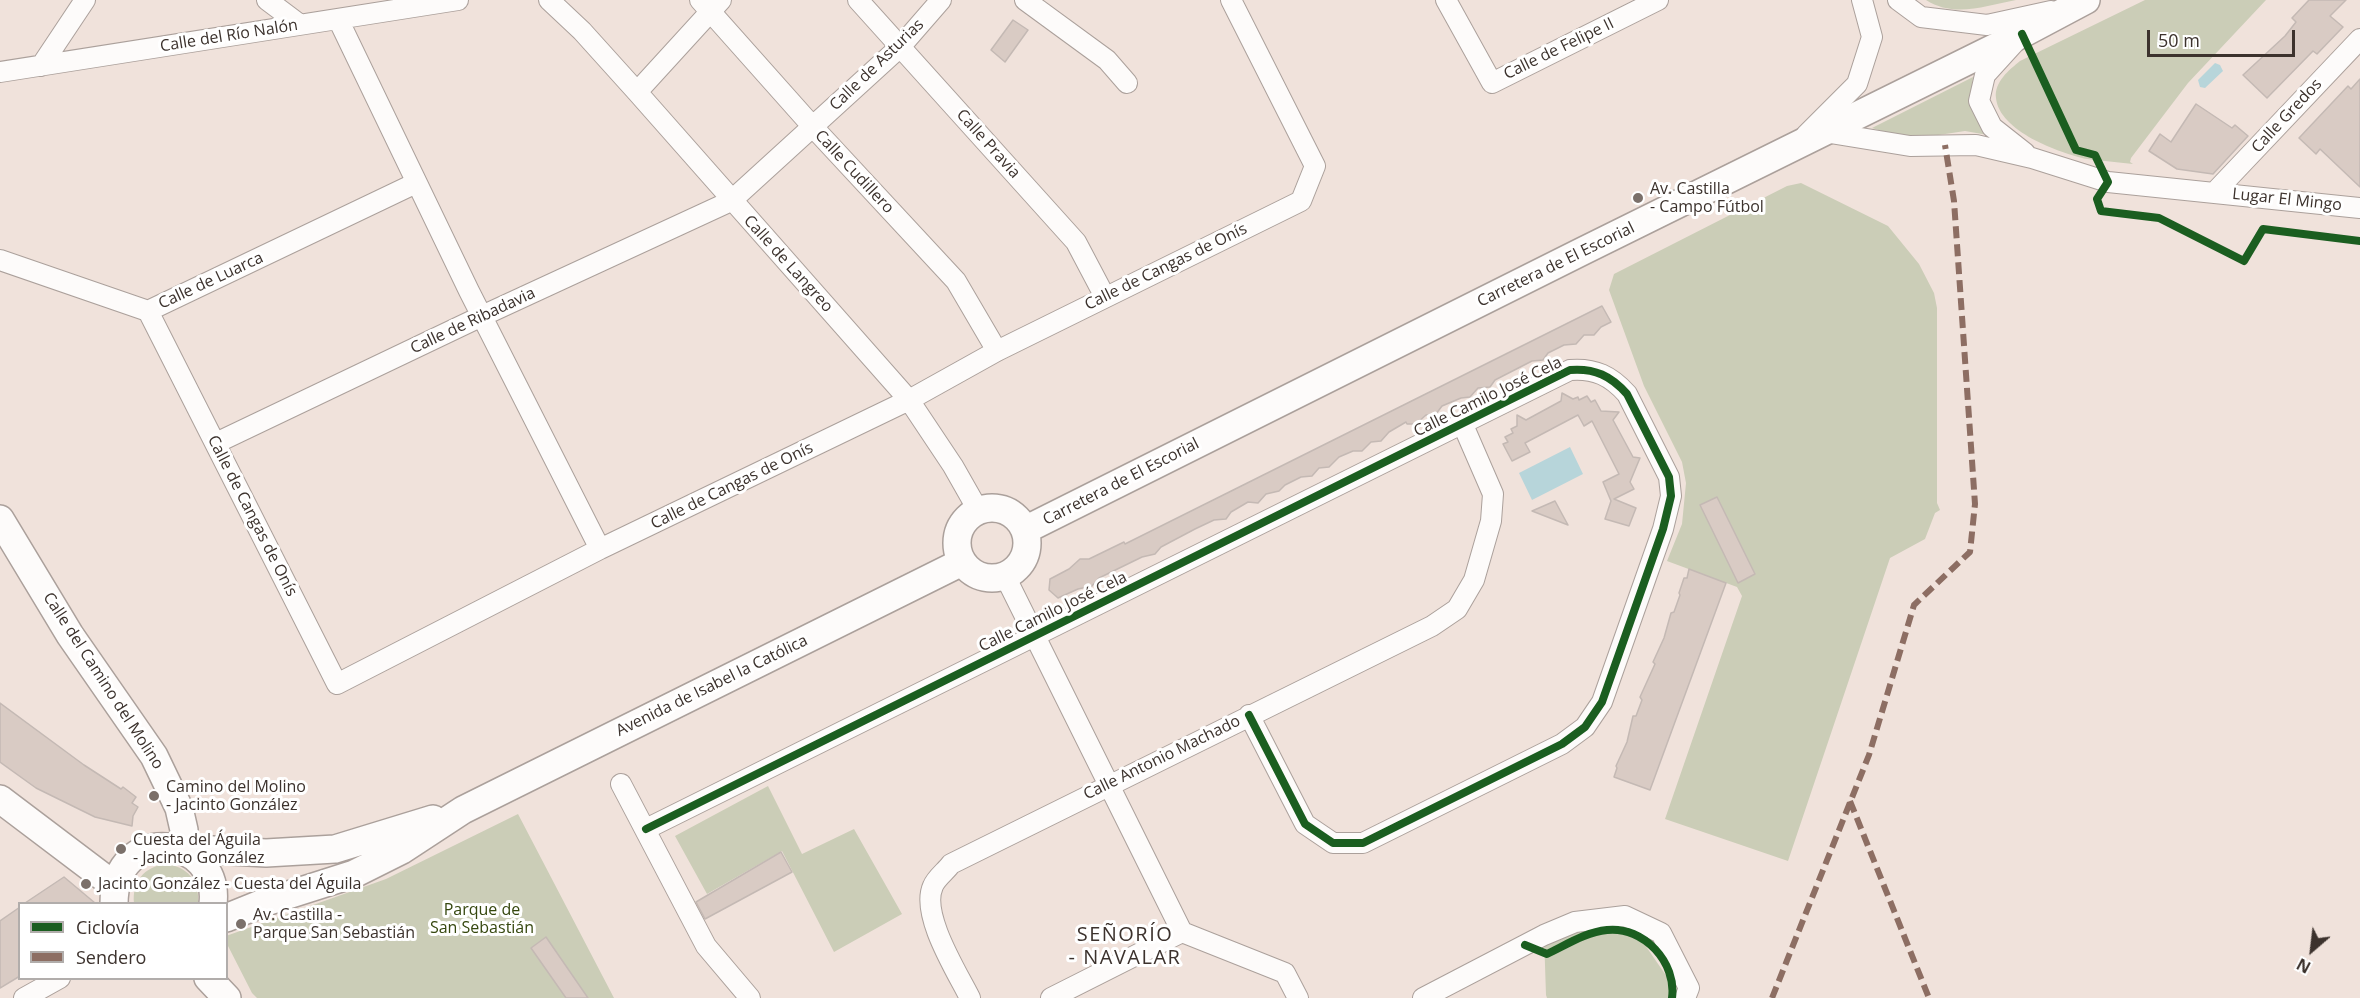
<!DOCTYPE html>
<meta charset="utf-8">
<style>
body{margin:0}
#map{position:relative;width:2360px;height:998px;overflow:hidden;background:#f0e2db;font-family:"Open Sans",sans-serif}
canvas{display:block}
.legend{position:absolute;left:18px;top:902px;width:210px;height:78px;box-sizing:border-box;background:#fff;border:2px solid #b1adab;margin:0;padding:8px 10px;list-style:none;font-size:18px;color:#3c322d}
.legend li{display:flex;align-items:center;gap:12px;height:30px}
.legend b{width:30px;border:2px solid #b1adab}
.north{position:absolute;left:2282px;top:920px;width:60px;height:60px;-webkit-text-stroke:4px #fff;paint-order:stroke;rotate:208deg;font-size:16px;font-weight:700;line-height:24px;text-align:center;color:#3c322d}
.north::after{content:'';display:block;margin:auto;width:21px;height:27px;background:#3c322d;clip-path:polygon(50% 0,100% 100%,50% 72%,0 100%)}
.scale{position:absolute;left:2147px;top:30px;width:148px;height:27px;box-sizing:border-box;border:3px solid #3c322d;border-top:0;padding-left:8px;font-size:18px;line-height:21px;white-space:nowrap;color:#3c322d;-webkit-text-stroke:4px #fff;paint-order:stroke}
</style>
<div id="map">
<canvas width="2360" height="998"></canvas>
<ul class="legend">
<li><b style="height:8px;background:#1b5e20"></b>Ciclovía</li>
<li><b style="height:8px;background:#8d6e63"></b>Sendero</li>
</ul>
<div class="north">N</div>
<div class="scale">50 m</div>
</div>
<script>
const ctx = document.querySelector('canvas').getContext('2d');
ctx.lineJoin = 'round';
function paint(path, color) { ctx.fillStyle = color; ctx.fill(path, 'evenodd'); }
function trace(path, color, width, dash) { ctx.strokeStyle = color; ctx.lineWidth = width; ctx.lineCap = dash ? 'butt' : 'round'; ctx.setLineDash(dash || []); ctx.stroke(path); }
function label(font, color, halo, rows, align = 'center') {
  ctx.font = font + ' "Open Sans",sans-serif'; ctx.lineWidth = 6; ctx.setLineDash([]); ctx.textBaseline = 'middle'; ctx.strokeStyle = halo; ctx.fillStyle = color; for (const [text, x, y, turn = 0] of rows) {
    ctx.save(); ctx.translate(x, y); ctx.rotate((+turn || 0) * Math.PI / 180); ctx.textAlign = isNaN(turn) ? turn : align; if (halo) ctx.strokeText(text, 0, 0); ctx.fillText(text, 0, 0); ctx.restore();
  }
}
paint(new Path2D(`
 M1926,0h90c-31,6 -62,18 -90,0z
 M2145,0h121l-78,83 -57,75 -1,4 3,2c-16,-2 -31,-3 -46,-5 -28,-6 -88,-28 -91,-61 -2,-16 13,-28 24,-37z
 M1973,77l-1,13 16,45 -23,-4 -46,7 -18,-1 -29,-9z
 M1801,183l87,43 31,38 15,29 3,15v195l3,7 -5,3 -10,26 -35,19 -102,303 -123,-42 77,-223 -5,-9 -70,-26 15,-37 4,-41 -4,-21 -38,-76 -35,-96 5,-16 173,-88z
 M768,786l34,68 52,-25 48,85 -68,38 -52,-101 -75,43 -32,-58z
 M518,814l96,184h-357l-5,-5 -25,-49 -1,-8 160,-57z
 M165,864c22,2 35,17 33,39h-64c-2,-21 10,-36 31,-39z
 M1625,916l49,71 -3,11h-124l-1,-3 -2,-60z`), '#cbcdb7');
paint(new Path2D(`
 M2215,63l5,2 3,6 -18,17 -5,-1 -2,-7z
 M1570,447l13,27 -51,26 -13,-27z`), '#b7d5da');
const building = new Path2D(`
 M2309,0h37l-16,16 13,11 -26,27 -4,-3 -46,47 -24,-23 42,-39 11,-14 -4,-4z
 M1013,20l15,10 -23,32 -14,-12z
 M2360,79v108l-40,-38 -4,5 -17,-16 49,-52 3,3z
 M2196,104l36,24 3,-3 13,11 -35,38 -36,-5 -28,-18 11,-17 11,8z
 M1602,306l9,16 -10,5 -7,8h-10l-8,9 -12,1 -16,8 -5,7 -11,1 -37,19 -5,7 -12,1 -8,9 -9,1 -19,8 -6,8 -10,1 -10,9h-9l-1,-2 -17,10 -8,9 -10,1 -9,9h-9l-14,6 -10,10 -10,1 -7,8 -11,1 -16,8 -6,6 -13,3 -8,9 -10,-1 -17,10 -5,7 -12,1 -19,9 -34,18 -6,7 -13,3 -43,21 -7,8 -14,3 -20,9 -9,-8 1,-11 19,-10 11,-10h9l35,-17 1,2z
 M1562,393l11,6 5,-2 1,3 8,-4 4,6 4,-2 6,11 18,1 -6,8 20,37 7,1 -10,24 4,7 -20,10 22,9 -7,18 -24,-7 6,-18 -8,-19 16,-8 -27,-53 -8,5 -6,-11 -53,28 5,9 -18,9 -9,-17 5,-2 -3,-5 8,-4 -2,-4 6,-3v-11l9,5 35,-19z
 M1717,497l38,77 -17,9 -38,-78z
 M1555,501l13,24 -36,-14z
 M1689,569l37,14 -76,207 -36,-13 3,-9 -1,-2 11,-24 6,-26h3l6,-16 -2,-3 15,-33 -2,-2 11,-24 7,-25 3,-1 6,-17 -1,-2 5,-15h3z
 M0,703l84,62 37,24 2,-2 13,10 -4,6 6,4 -5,9 -1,10 -37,-9 -59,-29 -36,-26z
 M781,852l11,20 -87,47 -9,-17z
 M64,877l31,26h-70z
 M20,907v69l-20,12v-67z
 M546,937l42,61h-22l-35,-50z`);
paint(building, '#d9cbc4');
trace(building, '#c4b9b4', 1.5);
const street = new Path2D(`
 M267,0l32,24
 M549,0l33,31 55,61 272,308 44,66 25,44
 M700,0l113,127 143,154 41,70
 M858,0l218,242 29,55
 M1025,0l82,60 20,23
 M1446,0l46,83 166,-83
 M1898,0l23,17 66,8 64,-14
 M338,19l131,272 131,258
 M2015,42l-30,33 -6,26 13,26 33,26
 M41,66l44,-66
 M0,72l458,-72
 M637,92l84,-92
 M1824,132l86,14 66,-1 56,13 76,24 252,26
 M1806,135l51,-51 15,-47 -10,-37
 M2214,193l146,-154
 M0,260l148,51 268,-128
 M148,311l189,373 263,-135 309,-149 88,-49 304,-150 14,-35 -84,-166
 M216,443l266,-127 249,-115 170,-155 40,-46
 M1005,576l177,356 103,41 13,25
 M621,784l85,162 44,52
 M646,829l924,-459c25,-2 41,6 57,24l42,83 2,19 -8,33 -61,173 -17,25 -23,17 -199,99h-30l-28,-19 -56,-109
 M24,998l36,-20
 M970,998c-13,-26 -50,-84 -37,-112 3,-8 13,-15 18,-22l481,-238 25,-17 17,-29 17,-59 2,-27 -30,-69
 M1051,998l131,-66
 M1423,998l121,-63 31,-13 50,-6 36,17 28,55 -4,10`);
const secondary = new Path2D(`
 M957 543a35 35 0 1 1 70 0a35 35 0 1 1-70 0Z
 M0,519l70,116 84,121 25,52 5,22 -2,20
 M1025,530l558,-279 439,-217 64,-34
 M0,799l115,87
 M189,853l24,-3 53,3 69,-4 98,-30
 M114,904c0,-83 107,-69 99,0
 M226,918l37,-15 91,-29 48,-24 61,-40 499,-248
 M208,978l19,20`);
trace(street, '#aba09b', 22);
trace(secondary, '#aba09b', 30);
trace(street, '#fdfbfa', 20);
trace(secondary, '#fdfbfa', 27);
trace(new Path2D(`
 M1850,801l79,197
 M1772,998l97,-243 45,-150 56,-53 5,-48 -21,-303 -9,-56`), '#8d6e63', 6, [12, 6]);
trace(new Path2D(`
 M2022,34l54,116 19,5 13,27 -11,17 4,12 58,7 85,43 19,-32 97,12
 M646,829l924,-459c25,-2 41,6 57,24l42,83 2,19 -8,33 -61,173 -17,25 -23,17 -199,99h-30l-28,-19 -56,-109
 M1525,945l22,9c19,-9 39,-22 60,-24 37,-4 70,33 65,68`), '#1b5e20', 8);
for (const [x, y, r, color] of [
 [1638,198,6,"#7b706a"],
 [154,796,6,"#7b706a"],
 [121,849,6,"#7b706a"],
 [86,884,6,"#7b706a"],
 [241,924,6,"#7b706a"]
]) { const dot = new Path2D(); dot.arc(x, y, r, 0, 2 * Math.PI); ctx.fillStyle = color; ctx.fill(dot); trace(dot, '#fff', 2); }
label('16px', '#3c322d', '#fff', [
 ["Calle del Río Nalón",229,36,-9],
 ["Calle de Felipe II",1559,49,-26],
 ["Calle de Asturias",877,65,-44],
 ["Calle Gredos",2287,116,-47],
 ["Calle Pravia",988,144,48],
 ["Calle Cudillero",854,172,47],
 ["Lugar El Mingo",2287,200,6],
 ["Calle de Langreo",788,264,48],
 ["Carretera de El Escorial",1556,265,-26],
 ["Calle de Cangas de Onís",1166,267,-26],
 ["Calle de Luarca",211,281,-25],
 ["Calle de Ribadavia",473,321,-25],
 ["Calle Camilo José Cela",1488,397,-26],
 ["Carretera de El Escorial",1121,482,-27],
 ["Calle de Cangas de Onís",732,486,-26],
 ["Calle de Cangas de Onís",252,516,63],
 ["Calle Camilo José Cela",1053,612,-26],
 ["Calle del Camino del Molino",103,681,57],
 ["Avenida de Isabel la Católica",712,686,-26],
 ["Calle Antonio Machado",1162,758,-26]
]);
label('16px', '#3c322d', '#fff', [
 ["Av. Castilla",1650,189],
 ["- Campo Fútbol",1650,207],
 ["Camino del Molino",166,787],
 ["- Jacinto González",166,805],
 ["Cuesta del Águila",133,840],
 ["- Jacinto González",133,858],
 ["Jacinto González - Cuesta del Águila",98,884],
 ["Av. Castilla -",253,915],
 ["Parque San Sebastián",253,933]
], 'left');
label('16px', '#35470e', '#fff', [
 ["Parque de",482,910],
 ["San Sebastián",482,928]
]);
ctx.letterSpacing = '1.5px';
label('20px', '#3c322d', '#fff', [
 ["SEÑORÍO",1125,935],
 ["- NAVALAR",1125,958]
]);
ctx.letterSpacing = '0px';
</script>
